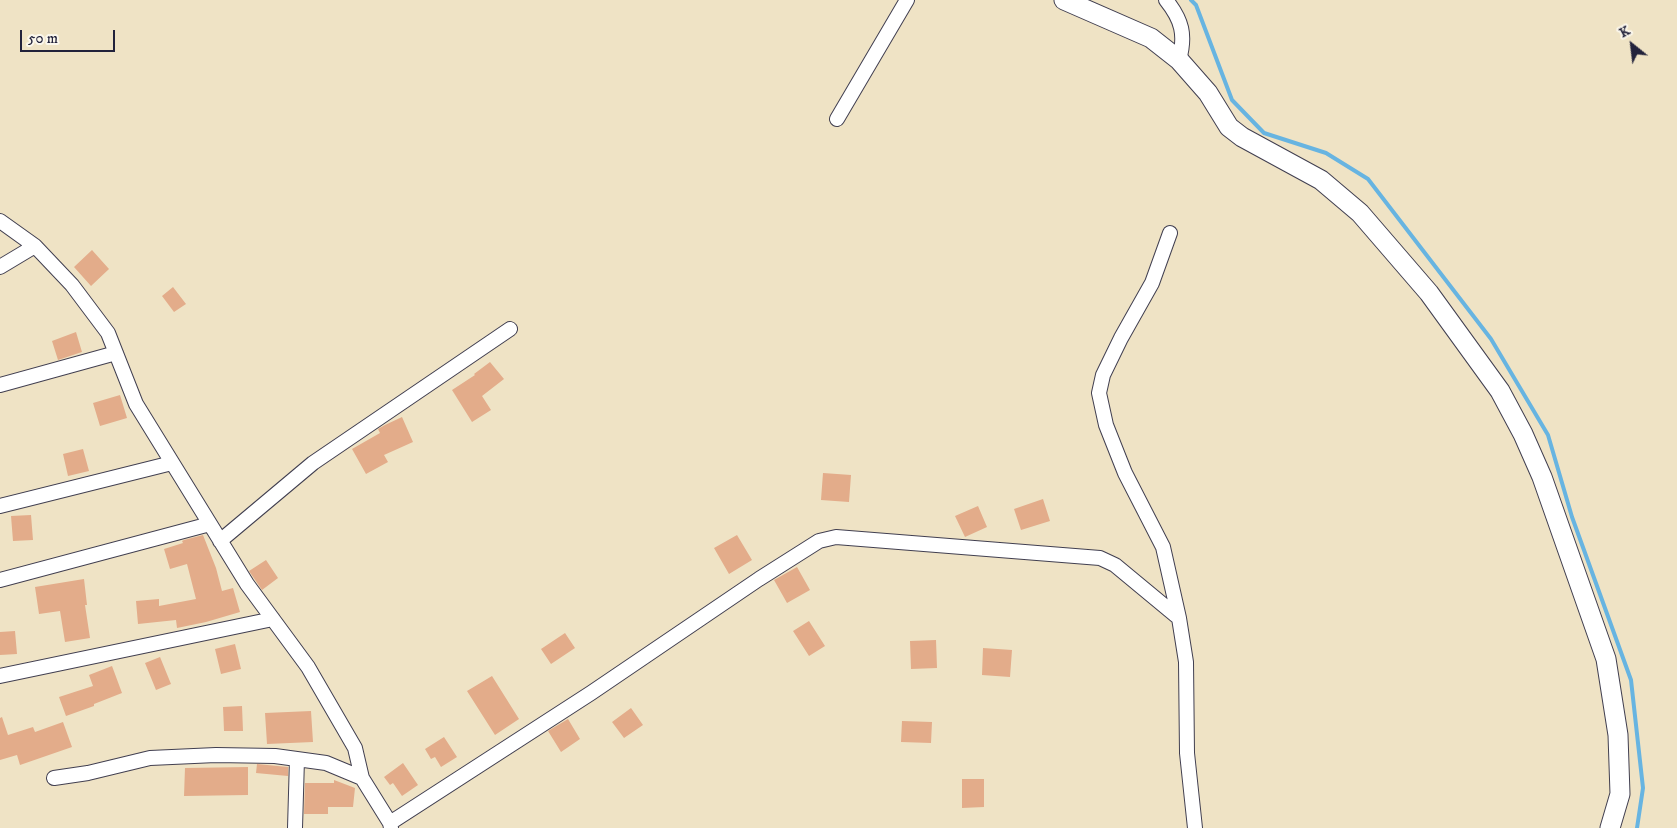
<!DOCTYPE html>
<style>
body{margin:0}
#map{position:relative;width:1677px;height:828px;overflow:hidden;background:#efe3c5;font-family:"IM FELL DW Pica",serif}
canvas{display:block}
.north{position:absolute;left:1607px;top:20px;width:50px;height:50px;-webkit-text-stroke:4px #fbf7ec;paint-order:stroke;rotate:331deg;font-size:14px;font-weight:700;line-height:20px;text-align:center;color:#22223b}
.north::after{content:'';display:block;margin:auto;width:18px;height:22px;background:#22223b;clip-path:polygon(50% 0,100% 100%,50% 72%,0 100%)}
.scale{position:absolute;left:20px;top:30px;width:95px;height:22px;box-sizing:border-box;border:2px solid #22223b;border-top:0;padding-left:6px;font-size:15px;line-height:18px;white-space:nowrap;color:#22223b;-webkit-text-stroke:4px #fbf7ec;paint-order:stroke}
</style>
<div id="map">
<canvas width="1677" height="828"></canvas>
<div class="north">K</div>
<div class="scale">50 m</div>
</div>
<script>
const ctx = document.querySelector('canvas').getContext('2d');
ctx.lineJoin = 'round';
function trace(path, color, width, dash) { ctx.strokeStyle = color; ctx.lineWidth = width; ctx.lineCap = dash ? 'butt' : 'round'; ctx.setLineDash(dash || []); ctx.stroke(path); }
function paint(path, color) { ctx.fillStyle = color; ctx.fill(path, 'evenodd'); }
trace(new Path2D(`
 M1191,0l5,5 36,95 32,33 62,20 42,26 123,160 57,96 24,82 59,163 12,108 -6,40`), '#67b4e1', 4);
paint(new Path2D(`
 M92,250l17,19 -18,17 -17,-19z
 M173,287l13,17 -12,8 -12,-16z
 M76,332l6,20 -24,8 -6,-19z
 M490,362l14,17 -22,17 9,14 -19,12 -20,-32 23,-15 -1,-1z
 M120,395l7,23 -27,8 -7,-23z
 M402,417l11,25 -29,13 4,7 -22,12 -14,-25 28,-16 -2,-4 7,-4z
 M83,449l6,22 -21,5 -5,-22z
 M823,473l28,2 -2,27 -28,-2z
 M1043,499l7,22 -29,9 -7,-21z
 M978,506l9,21 -22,10 -10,-21z
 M31,515l2,25 -20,1 -2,-25z
 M203,535l13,33 6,23 11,-3 7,24 -34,10 -29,6 -1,-8 -38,4 -2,-23 23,-2v7l37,-7 -9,-35 -17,5 -6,-20 19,-6 -1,-2 2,-1z
 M737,535l15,25 -23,14 -15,-26z
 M266,560l12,18 -16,12 -13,-19z
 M797,567l13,23 -23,13 -13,-23z
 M84,579l3,26h-2l5,33 -25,4 -5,-31 -21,3 -4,-27z
 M809,621l16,25 -16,10 -16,-25z
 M15,631l2,23 -17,1v-23z
 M565,633l10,15 -24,16 -10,-15z
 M936,640l1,28 -26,1 -1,-28z
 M235,644l6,25 -20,5 -6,-25z
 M983,648l29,2 -2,27 -28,-2z
 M160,657l11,27 -15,6 -11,-27z
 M112,666l10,27 -28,11v2l-28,10 -7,-19 34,-11 -4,-11z
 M492,676l27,43 -24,16 -28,-44z
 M242,706l1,25h-19l-1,-24z
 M631,708l12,17 -19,13 -12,-16z
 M311,711l2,31 -46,2 -2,-31z
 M2,717l6,18 25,-8 2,5 28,-10 9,25 -52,18 -3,-10 -17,5v-42z
 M568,719l12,20 -19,13 -13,-21z
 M902,721l30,1 -1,21 -30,-1z
 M444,737l13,20 -16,10 -6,-10 -4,2 -6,-10z
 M403,763l15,22 -16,11 -9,-13 -3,2 -6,-8z
 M257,764l31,3v9l-32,-3z
 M248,767v28l-64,1 1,-28z
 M962,779h22v28l-22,1z
 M334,780l21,8 -2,19h-25v7h-24l1,-31h29z`), '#e3ac8a');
const street = new Path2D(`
 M1166,0c16,20 20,35 13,60
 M837,119l70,-119
 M0,221l35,25 37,39 36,48 28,71 111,180 61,83 47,81 7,30
 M1170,233l-18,50 -31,55 -18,37 -4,18 7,32 19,48 38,74 16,71 7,44 1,91 8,75
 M0,267l35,-21
 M0,385l116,-32
 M0,506l172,-43
 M220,541l93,-78 197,-134
 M0,580l210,-56
 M0,676l273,-57
 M54,778l34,-5 62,-15 66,-3 59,1 51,7 36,15 28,45 1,5
 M390,823l201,-130 168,-114 60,-38 17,-4 264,21 15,7 64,53
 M295,828l2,-69`);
const secondary = new Path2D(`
 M1064,0l87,38 28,22 29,33 21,34 13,10 79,43 39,33 69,80 71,98 23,43 19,43 64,182 12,76 2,59 -10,34`);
trace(street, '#413f50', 16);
trace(secondary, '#413f50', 21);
trace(street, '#fff', 14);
trace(secondary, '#fff', 19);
</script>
